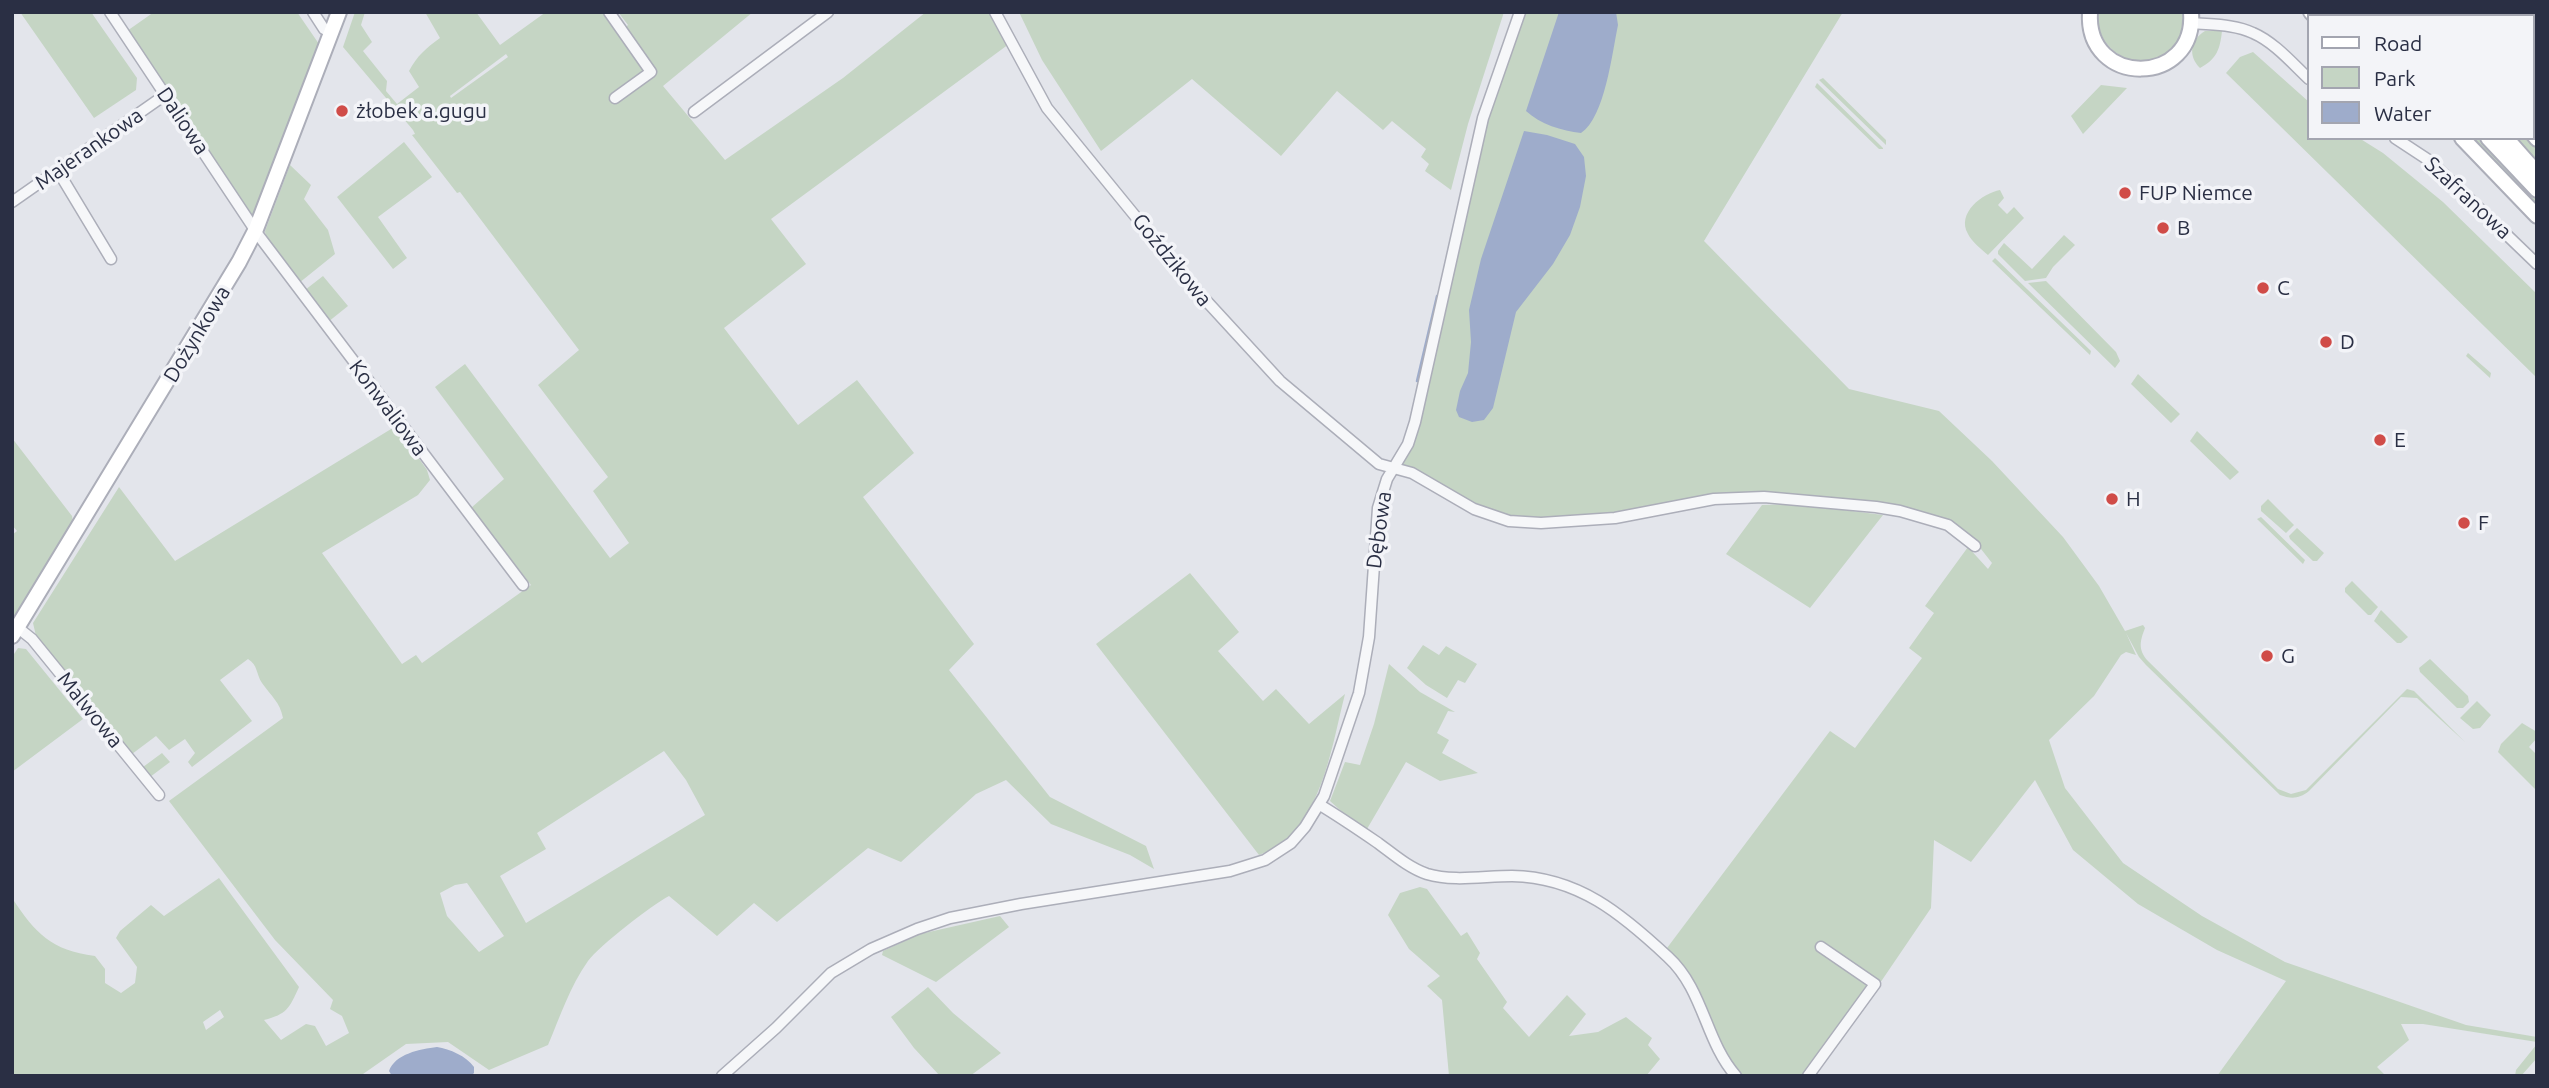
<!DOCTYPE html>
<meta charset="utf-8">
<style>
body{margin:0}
#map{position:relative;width:2549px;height:1088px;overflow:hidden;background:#e3e5eb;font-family:Ubuntu,sans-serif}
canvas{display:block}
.frame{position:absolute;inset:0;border:14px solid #2a2f44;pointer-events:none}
.legend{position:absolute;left:2307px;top:14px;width:228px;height:126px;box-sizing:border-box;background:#f3f4f8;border:2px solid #a3a5b0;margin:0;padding:9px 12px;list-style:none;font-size:21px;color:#2a2f44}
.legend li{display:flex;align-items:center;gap:14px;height:35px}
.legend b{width:35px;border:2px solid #a3a5b0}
</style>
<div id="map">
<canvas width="2549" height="1088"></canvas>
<div class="frame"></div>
<ul class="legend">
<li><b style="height:9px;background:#fff"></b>Road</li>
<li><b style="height:19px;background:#c5d5c4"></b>Park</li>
<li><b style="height:19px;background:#9eaccb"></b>Water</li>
</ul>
</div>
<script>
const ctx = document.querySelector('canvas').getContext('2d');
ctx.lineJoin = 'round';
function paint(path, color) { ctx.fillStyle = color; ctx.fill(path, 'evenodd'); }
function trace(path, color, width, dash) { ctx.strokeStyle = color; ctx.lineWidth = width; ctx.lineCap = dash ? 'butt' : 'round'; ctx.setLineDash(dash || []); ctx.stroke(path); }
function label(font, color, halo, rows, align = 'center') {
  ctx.font = font + ' Ubuntu,sans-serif'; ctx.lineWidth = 7; ctx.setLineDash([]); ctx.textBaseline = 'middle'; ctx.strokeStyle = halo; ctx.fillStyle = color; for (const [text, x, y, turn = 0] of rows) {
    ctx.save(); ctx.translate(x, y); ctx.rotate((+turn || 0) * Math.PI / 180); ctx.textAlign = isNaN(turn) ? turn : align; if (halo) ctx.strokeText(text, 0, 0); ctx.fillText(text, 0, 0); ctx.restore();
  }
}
paint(new Path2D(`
 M20,12h71l46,66 -1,12 -42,28z
 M154,12h143l22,32 -67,176 -102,-157 -23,-32z
 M355,12h10l-4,13 11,17 -9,9 24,30 -1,10 11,13 22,-17 -10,-16c8,-15 17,-23 31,-33l-15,-26h51l24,33 46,-33h59l16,19 7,-6 -10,-13h135l-90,74 62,74 118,-82 83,-66h62l21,32 -238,175 35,45 -82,64 74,97 59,-45 57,73 -51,44 111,147 -25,26 101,127 96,49 8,23 -24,-14 -79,-31 -45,-44 -30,14 -75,68 -33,-14 -91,74 -23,-19 -37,33 -48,-40c-17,9 -70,50 -81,65 -18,25 -28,56 -40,84l-59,25 -41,-28 -42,2 -43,30 1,2h-352v-178c24,36 39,52 83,58l10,13v14l16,10 14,-10 2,-16 -21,-29 4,-7 31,-26 13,11 55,-38 80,109c-10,22 -12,27 -35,33l17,20 25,-16 9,2 11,20 23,-13 -7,-17 -12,-7 3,-9 -58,-60 -106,-139 114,-83c-3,-16 -12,-22 -21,-35 -6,-9 -4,-18 -14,-24l-28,21 32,41 -60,46 -4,-5 7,-9 -10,-14 -16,11 -13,-14 -24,18 -96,-118 -3,-13 86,-136 56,74 221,-135 31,44 3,10 -12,15 -96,58 80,111 14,-9 6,8 109,-78 -60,-77 33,-29 -69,-92 30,-23 145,194 19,-15 -36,-52 15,-14 -70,-92 41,-35 -119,-158 -3,1 -45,-58 3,-1 -2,-4 -70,-83zM506,54l2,3 -57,41 -1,-2zM664,751l22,29 19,35 -179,108 -26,-47 46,-27 -9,-16zM467,883l37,53 -25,16 -32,-36 -7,-23 15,-8zM220,1010l4,7 -18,13 -3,-8z
 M1019,12h485l-36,112 -17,66 -26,-19 4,-7 -8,-7 5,-8 -34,-28 -9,9 -46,-39 -56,65 -89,-77 -91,72 -59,-91z
 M1517,12h326l-139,229 145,148 90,22 53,50 71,76 36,49 26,45 18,-6 2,3c-5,13 -7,21 2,32l131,129 13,5 15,-4 101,-101 7,2 51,51 -48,-44 -16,-1 -92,94c-10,8 -18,8 -29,4l-134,-130 -7,-8 -13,-24 10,22 -10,-3 -5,3 -27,41 -45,44 16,48 58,75 79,53 83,46 181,63 71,12v5l-114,-18h-22l8,16 -32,27 9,9h-169l69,-95 -69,-31 -79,-46 -65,-54 -38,-70 -64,82 -37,-22 -3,68 -53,78 -66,90h-70l-4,-4 -19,-27 -20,-55 -10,-16 -22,-26 163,-217 25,17 67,-90 -13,-10 25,-35 -9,-7 43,-59 20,22 4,-6 -22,-28 -28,-16 -42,-8 -165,-14 -120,21 -106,3 -70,-31 -40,-28 13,-31 70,-300z
 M2097,12h87c-1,7 -1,15 -3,22 -15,46 -85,32 -84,-22z
 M2409,12h57l2,4h-56z
 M2498,12h39v80l-4,-21v-55h-33z
 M2205,31h17c-2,18 -5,28 -22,37 -12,-12 -10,-28 5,-37z
 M2253,52l56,50v36h50l24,15 60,49 94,92v84l-311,-305 14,-16z
 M1823,78l63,62v5l-67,-65z
 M1817,83l66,65v1h-4l-64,-62z
 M2101,85l26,3 -44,46 -12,-18z
 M2470,138h7l60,62v7z
 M2516,138h13l8,10v14z
 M404,142l28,35 -54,40 29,41 -14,11 -56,-72z
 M290,165l21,20 -7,14 24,31 7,24 -36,29 -33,-43 -1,-9z
 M2000,190l4,8 -6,7 9,9 7,-7 10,11 -36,37c-7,-6 -16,-13 -20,-21 -12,-21 15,-41 32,-44z
 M2064,235l11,10 -22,22 -7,11 -21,3 -27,-27v-3l6,-8 28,26z
 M1995,258l96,93 -1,4 -98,-94z
 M323,276l25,30 -20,16 -23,-32z
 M2046,281l70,71 4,9 -5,7 -87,-85z
 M2468,353l23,20 -1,5 -24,-22z
 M2138,374l42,40 -9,9 -40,-39z
 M2197,431l42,41 -9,8 -40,-39z
 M12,438l60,78 1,6 -61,99v-86l5,-4 -5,-6z
 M2268,499l26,26 -8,8 -25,-22v-5z
 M1797,504l86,11 -73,93 -84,-54 36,-49z
 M2261,517l44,43 -2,4 -46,-45z
 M2297,528l27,25 -7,8h-4l-23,-22 -1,-3z
 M1190,573l49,59 -21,19 45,50 13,-12 33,35 36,-30c-13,51 -21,113 -62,149 -7,5 -16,9 -24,12l-163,-211z
 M2352,581l26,26 -7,8h-3l-23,-23v-4z
 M2381,610l27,27 -7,6h-4l-23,-22z
 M1423,645l16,10 7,-9 31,18 -12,19 -7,-3 -11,18 -21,-13 -19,-17z
 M18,648l8,1 57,70 -71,53v-115z
 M2430,659l38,37 1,6 -6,6h-6l-37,-36 -1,-4z
 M1389,664l31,28 35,20 -7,-1 -11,22 12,7 -7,13 36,20 -38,8 -34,-19 -39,67 -16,-9 -21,-19 15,-39 15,3 14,-41z
 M2477,701l14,14 -11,13 -7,1 -13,-11z
 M2522,723l15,9v6l-8,9 8,8v36l-39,-39 3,-8z
 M162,753l8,9 -20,15 -7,-10z
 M1420,887l7,2 34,47 6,-4 13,21 -3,6 30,43 -4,6 26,29 38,-42 19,19 -17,22 29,-4 28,-15 26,21 -4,7 12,14 -14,17h-197l-7,-76 -15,-14 13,-10 -31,-27 -21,-34 12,-22z
 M1000,916l9,11 -73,55 -54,-27 1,-4 37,-17z
 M928,987l25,26 48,40 -31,23h-30l-26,-28 -23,-31z
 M2537,1044v14l-16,18h-6l1,-6z`), '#c5d5c4');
paint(new Path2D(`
 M1559,12h57l2,13c-6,28 -13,92 -37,108 -19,-2 -41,-9 -55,-22z
 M1524,131l23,4 28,9 9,13 2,19 -6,31 -10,28 -17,29 -37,48 -23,96 -9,12 -12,2 -13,-5 -3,-7 4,-19 8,-18 3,-31 -2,-32 12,-51z
 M437,1047c13,2 29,9 37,20v6l-3,3h-79l-3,-5c6,-17 31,-22 48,-24z`), '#9eaccb');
trace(new Path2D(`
 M1417,381l20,-85`), '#9eaccb', 2.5);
const street = new Path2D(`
 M110,12l149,224 264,349
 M313,12l11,17 7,4
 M609,12l42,60 -36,26
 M995,12l52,96 142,174 91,99 99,83 33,9 62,36 35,12 32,2 74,-5 99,-19 50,-2 112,10 24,4 48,14 27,21
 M2192,23c19,2 42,1 61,10 21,9 39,30 56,46
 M694,112l134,-100
 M2395,138l35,23 107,103
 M58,171l53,88
 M12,202l153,-107
 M17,627l15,12 127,156
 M1320,805c20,12 39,25 58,38 15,11 31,25 49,31 27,8 57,2 85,2 66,1 110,38 156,81 36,33 37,84 68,119
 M722,1076l54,-48 55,-55 40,-24 46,-20 33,-11 71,-14 209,-33 35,-11 26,-17 14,-16 19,-31 35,-103 10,-56 9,-129 9,-29 21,-35 7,-22 68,-304 37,-106
 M1808,1076l67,-92 -54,-37`);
const secondary = new Path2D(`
 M2090,12c-5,76 107,75 101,0
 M2311,12l4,4
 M2341,12l3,4
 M2366,12l3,4
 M2388,12l4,4
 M2481,12l4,4
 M2533,134l4,5
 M2462,138l75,78
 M2488,138l49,52
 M2506,138l31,35
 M12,636l227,-374 17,-33 83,-217`);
trace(street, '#acaeb9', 13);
trace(secondary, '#acaeb9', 18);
trace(street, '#f6f7f9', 10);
trace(secondary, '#fff', 14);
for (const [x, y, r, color] of [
 [342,111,7,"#d04c48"],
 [2125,193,7,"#d04c48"],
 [2163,228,7,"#d04c48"],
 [2263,288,7,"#d04c48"],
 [2326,342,7,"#d04c48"],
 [2380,440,7,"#d04c48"],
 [2112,499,7,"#d04c48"],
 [2464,523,7,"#d04c48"],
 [2267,656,7,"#d04c48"]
]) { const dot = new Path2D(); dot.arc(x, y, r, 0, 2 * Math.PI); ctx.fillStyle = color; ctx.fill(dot); trace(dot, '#f3f4f8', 2.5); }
label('21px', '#2a2f44', '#f3f4f8', [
 ["żłobek a.gugu",356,111],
 ["FUP Niemce",2139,193],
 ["B",2177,228],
 ["C",2277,288],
 ["D",2340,342],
 ["E",2394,440],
 ["H",2126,499],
 ["F",2478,523],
 ["G",2281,656]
], 'left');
label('21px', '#2a2f44', '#f3f4f8', [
 ["Daliowa",183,121,56],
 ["Majerankowa",89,149,-35],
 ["Szafranowa",2468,198,43],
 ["Goździkowa",1172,260,51],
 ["Dożynkowa",197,334,-59],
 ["Konwaliowa",388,408,53],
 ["Dębowa",1379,530,-82],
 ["Malwowa",90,710,51]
]);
</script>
